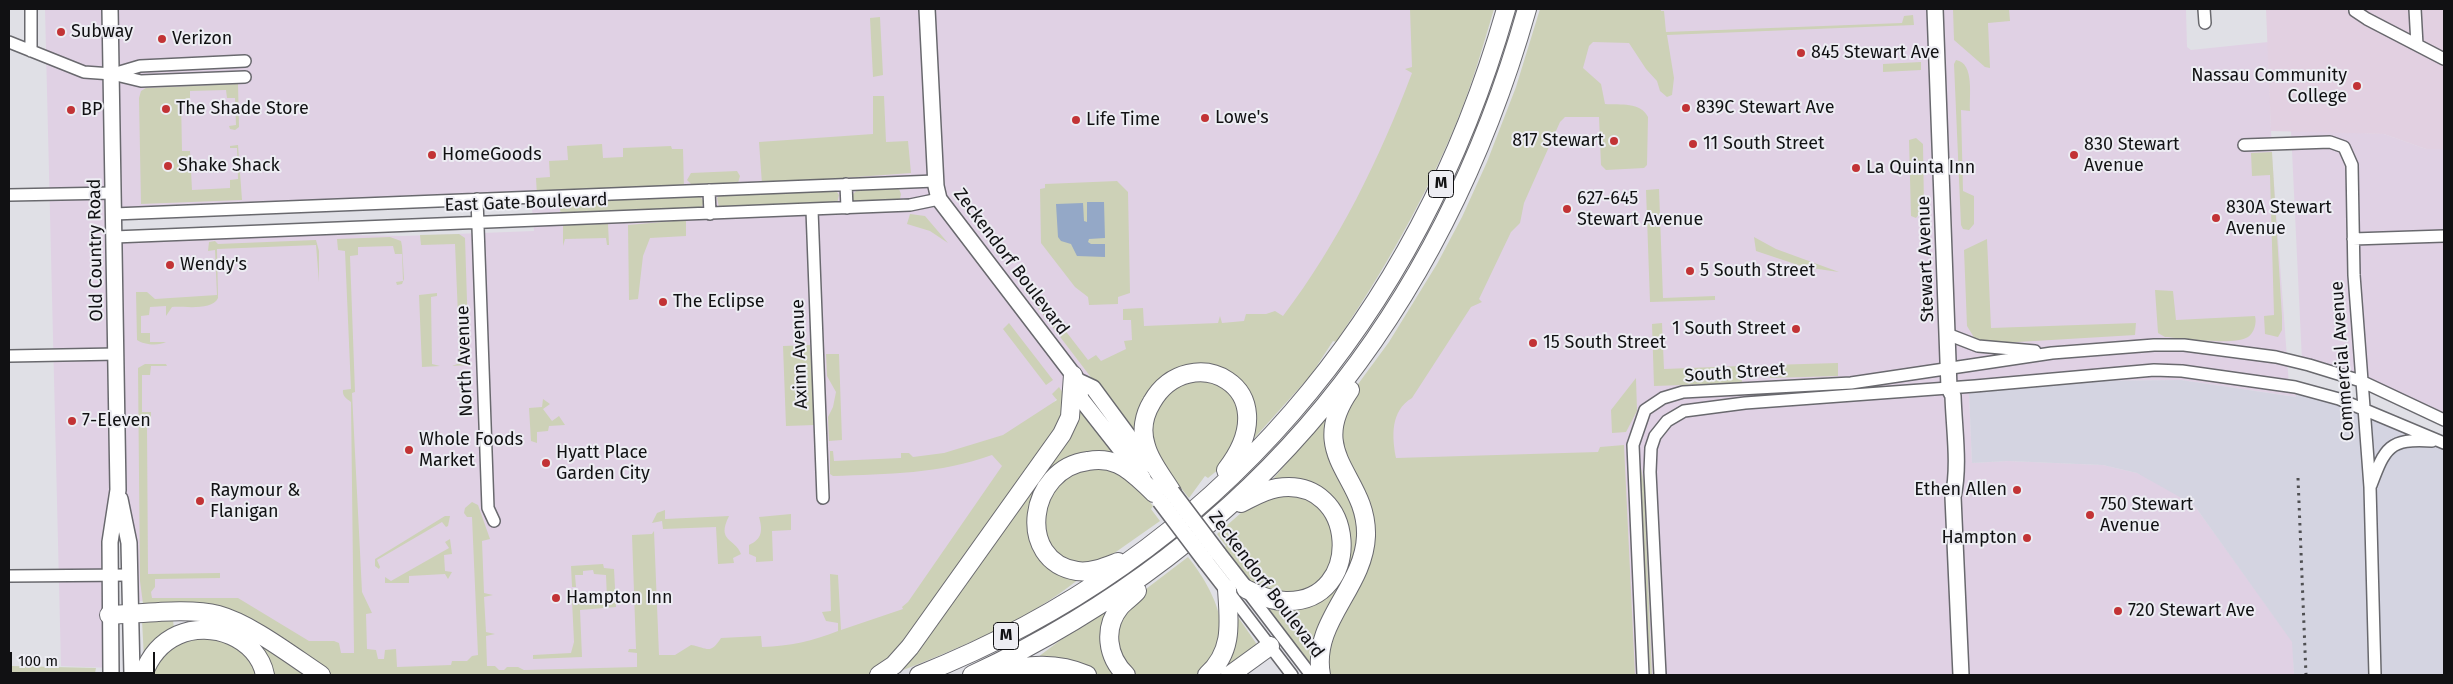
<!DOCTYPE html>
<style>
body{margin:0}
#map{position:relative;width:2453px;height:684px;overflow:hidden;background:#e0e0e6;font-family:"Fira Sans",sans-serif}
canvas{display:block}
.frame{position:absolute;inset:0;border:10px solid #111113;pointer-events:none}
.scale{position:absolute;left:10px;top:652px;width:145px;height:22px;box-sizing:border-box;border:2px solid #111113;border-top:0;padding-left:6px;font-size:15px;line-height:18px;white-space:nowrap;color:#111113;-webkit-text-stroke:4px #ededf3;paint-order:stroke}
</style>
<div id="map">
<canvas width="2453" height="684"></canvas>
<div class="frame"></div>
<div class="scale">100 m</div>
</div>
<script>
const ctx = document.querySelector('canvas').getContext('2d');
ctx.lineJoin = 'round';
function paint(path, color) { ctx.fillStyle = color; ctx.fill(path, 'evenodd'); }
function trace(path, color, width, dash) { ctx.strokeStyle = color; ctx.lineWidth = width; ctx.lineCap = dash ? 'butt' : 'round'; ctx.setLineDash(dash || []); ctx.stroke(path); }
function label(font, color, halo, rows, align = 'center') {
  ctx.font = font + ' "Fira Sans",sans-serif'; ctx.lineWidth = 4; ctx.setLineDash([]); ctx.textBaseline = 'middle'; ctx.strokeStyle = halo; ctx.fillStyle = color; for (const [text, x, y, turn = 0] of rows) {
    ctx.save(); ctx.translate(x, y); ctx.rotate((+turn || 0) * Math.PI / 180); ctx.textAlign = isNaN(turn) ? turn : align; if (halo) ctx.strokeText(text, 0, 0); ctx.fillText(text, 0, 0); ctx.restore();
  }
}
paint(new Path2D(`
 M45,9h1404l-71,204 -83,111 -152,23 -65,34 -21,17 -154,213 -61,28 -199,34 -286,2 -120,-75 -107,1 -11,-109 -8,176 -50,-2zM531,197l3,34 -131,5 -57,-1v-7l-232,8v-22z
 M1659,9h527l1,38 4,3 77,-8 4,114 17,229 7,2 1,10 -116,-17 -101,1 -111,13 3,69 36,-2 95,4 34,8 31,13 26,19 99,137 1,33h-678l-221,-215 -4,-37 198,-386z
 M2291,130l93,4 42,15h18v271l-142,-59z`), '#e0d1e4');
paint(new Path2D(`
 M2181,380l115,17v-10l148,55v233h-150l-2,-33 -98,-137 -57,-32 -34,-8 -95,-4 -36,2 -3,-70 111,-12z`), '#d4d4e1');
paint(new Path2D(`
 M2266,9h178v140h-18l-42,-15 -113,-3z`), '#e2d0e1');
paint(new Path2D(`
 M1410,9h84c-11,37 -22,76 -37,112 -32,78 -74,151 -121,221l-3,-1 -22,34 -62,69 -9,-57 -52,-19 -51,61 -5,2 -94,-123 6,-5 44,57 8,-5 5,6 25,-12 -2,-8 8,-1 -1,-20h-8v-11l20,-1 1,18 74,-3 2,-7 2,7 22,-2 2,-7h20l9,-3 8,5c56,-74 96,-156 129,-243l-7,-4 7,-2z
 M1540,9h121v2h3l2,21 236,-9 2,-7 9,-1 1,10 -247,10 7,43 -2,17 -5,2 -7,-6 -3,-10 -11,-12 -17,-26 -36,-1 -4,4 -6,22 18,16 4,20c15,1 36,-2 43,13l-1,48 -3,3 -38,2 -5,-5 -2,-48h-34l-5,5 -36,81 -4,20 -9,9 -32,67 3,3 -11,5 -59,91c-22,13 -20,39 -16,60l202,-6 2,-5 24,-2 11,230h-312l-1,-23 44,-94 -29,-113 13,-50 39,-53 48,-78 25,-47 25,-55 29,-75z
 M1953,9h56l1,12 -22,2 2,45 -5,-1 -31,-27z
 M880,17l3,58 -10,2 -3,-59z
 M1956,60c19,3 13,37 14,51l-9,-1 2,81 11,5v28l-5,6 -6,-1 -2,-4 -7,-161z
 M1921,62v8l-38,2v-8z
 M238,84l1,43 -4,3 -5,-1 -1,-3 7,-1 -1,-27h-8l-1,-8 -36,1v8h-9l1,52h8l2,39 38,-2v-8l8,-1 -1,-31h-7v-2l8,-1 4,55 -101,4 -2,-106 2,-7 5,-3z
 M873,96h11l2,46 22,-1 3,32 -149,11 -3,-42 114,-8z
 M1916,138l7,6 1,63 -8,11 -5,-2 -2,-76z
 M602,144l1,14 20,-1v-9l48,-2 1,3h11l1,40 -147,7 -1,-18 14,-1 -1,-16 19,-1 -1,-14z
 M2272,152l10,165v13l-4,7 -13,-3 -1,-18 10,-1 -4,-140 -18,1 -1,-23z
 M737,171l3,5 -2,7 -47,1 -4,-4 4,-7z
 M1117,181l11,11 2,101 -12,4v7l-29,1 -1,-8 -13,-10 -34,-44 -1,-54 5,-1v-4z
 M892,187l7,2 2,5 -1,5 -5,1 -39,3 -3,-3v-6l5,-5z
 M835,189l4,6 -2,9 -118,3 -2,-9 3,-3z
 M1659,189l4,109 52,-2v4l-65,2 -4,-112z
 M699,195l5,7 -4,8 -139,4 -2,-9 3,-4z
 M910,214l15,2 23,27 -18,-12 -23,-7z
 M686,220v16l-36,2 -7,18 -5,43 -9,1 -1,-75z
 M608,224l1,21h-2l-1,-7 -41,1 -2,7v-21z
 M459,234l6,4 4,127 -17,1 8,-3 -5,-119 -34,1 -1,-10z
 M390,237l11,4 1,5 2,33 -2,5 -5,1 -1,-3 7,-1 -1,-27h-7l-2,-8 -35,1v8l-8,1 5,136 -3,1 10,199 10,21 -6,1 1,35 9,1 2,9h6l1,-9 11,-1 1,18 54,-2 1,-4h15l5,-5 6,-1 -6,-138h-5l-3,-4 1,-5 7,-6 6,3 12,34 -8,2 2,52 9,2 -9,2 2,35 9,2 -9,2 1,30h8l4,4h5l3,-3h11l6,3 113,-3v-14l-9,-1 1,-3h7l-4,-114 20,-1 2,-3 5,124h16l16,-10c17,3 19,10 30,-7l40,-2 1,11c28,-1 51,-6 76,-16v-8l-12,-2 -4,-9 9,-1 -1,-37 8,1 3,55 62,-21 -1,-2 6,-5 94,-136 -10,-11c-52,19 -105,19 -159,21l-3,-2v-23h3l1,10 67,-3v-5h8l4,4 31,-4 59,-18 54,-35 -5,-6 7,-7 6,9 -4,30 -162,224 -23,22 -9,3h-537l-96,-60 -91,-11 -3,-23 -2,-213 7,-4h21l1,2h-16l-1,9h-8v37h9v14h-4l1,148 72,-1v5l-65,1v8l-4,5 1,6h86l71,43h25l5,2 2,10h13l-3,-251c-4,-3 -9,-6 -8,-12l8,-1 -6,-138 -7,-1 -1,-11z
 M1754,237l22,12 63,23 -35,-5 -48,-16z
 M1987,239l4,89 145,-5 -1,12 -151,9 -9,-5 -8,-13 -3,-76z
 M316,240l3,11v31l-3,-37 -99,4 1,49c-6,13 -33,8 -46,9l-6,9v-10l-16,1 -1,8 -8,1v17h9v9h16c-7,4 -22,3 -29,-2l-1,-48h11l8,7 62,-4 -2,-45 -7,1 1,-9 6,-1 3,3z
 M2155,290l18,1 3,29 79,-4c2,7 -1,17 -7,21 -14,9 -65,1 -83,0l-7,-4z
 M437,293v3l-6,1 1,67 8,2 -18,1 -3,-72z
 M1009,323l44,57 -7,5 -43,-56z
 M1662,323l2,46 77,-3 1,17 -88,3 -2,-62z
 M810,345l5,80 -29,1 -3,-80z
 M826,354h13l3,86 -13,1 -1,-24 5,-10 3,-15 -9,-16z
 M1838,363v13l-68,2v-13z
 M1205,378l25,12 13,34 -18,40 -17,14 -3,-2 -16,22 -12,-15 -19,-17 -9,-48 27,-35z
 M1636,378l1,33 -11,21 -14,1 -1,-23z
 M543,399l7,5 -7,5 9,12 7,-5 6,9 -16,1 -1,5 -11,1v11l-6,-2 -2,-33 13,-1z
 M1080,410l35,45 -35,1 -49,58 -2,24 50,41c-55,44 -123,70 -188,96z
 M1325,418l3,4 27,83 4,39 -49,121 -44,-58 4,1 1,-3 64,-27 3,-61 -63,-34 -2,-4z
 M1639,456l5,29 8,190h-9z
 M1089,465c35,8 42,13 64,41l-2,3 9,12 -57,40 -16,5 -30,-8 -15,-23 8,-48z
 M1275,493l37,7 17,17 6,35 -16,33 -32,12 -37,-12 -28,-35 4,-4 -9,-12 33,-29z
 M665,510v9l64,-3c-13,26 6,22 12,38l-8,4 1,5 -16,1 -2,-37 -53,2 -1,-8 -10,2 5,-10z
 M791,514v16l-19,1 1,30 -17,1v-5l-7,-3v-9c13,-6 14,-14 10,-28z
 M445,516h5l-2,10 -2,1 -4,-5 -65,38 3,7 -1,2 -4,-3v-7z
 M450,539l2,15 -8,1 1,16 7,1 -4,7 -3,-5 -36,2v7h-24v-6l6,4 58,-33 -4,-6z
 M1188,557c27,34 54,87 9,118h-64l-14,-15 -2,-43 8,-12z
 M603,564l1,4 10,1 2,38 -36,3 2,47 -49,2v-4l38,-2 3,-11 -2,-42 9,-1 1,2 25,-2 -1,-24 -12,-1 -1,-4 -10,1v4h-8l1,12h-4l-1,-21z
 M1104,613l3,4 11,58h-21l-19,-8 -44,-7 36,-27z
 M1238,617l20,29 -26,20 -6,-5 9,-43z
 M142,620h31l1,9 -30,30z
 M244,632l62,43h-39z
 M187,636c34,3 57,4 71,39h-107l4,-18z
 M12,666l84,2 -1,5 2,1 -85,1z`), '#cdd1b7');
paint(new Path2D(`
 M1087,202h17l1,36 -16,1 -1,3 3,2h14v13l-28,-1 -6,-12 -10,-3 -3,-4 -2,-33 27,-1 1,18 3,1z`), '#94a8c7');
const minor = new Path2D(`
 M31,9v42
 M2204,9l1,14
 M2355,9v2l12,8 77,40
 M2415,9l2,36
 M9,42l75,30 28,2 29,7 104,-4
 M113,74l27,-8 105,-5
 M2244,145l86,-3 14,5 8,18 2,110 16,212 5,188
 M846,184l1,24
 M709,190l1,24
 M9,195l104,-2
 M477,199l11,309 6,13
 M812,210l11,288
 M114,214l821,-33
 M114,237l796,-32 29,-6
 M2353,239l91,-3
 M1947,334l31,12 57,5
 M9,356l108,-2
 M2371,485c14,-37 18,-47 61,-44
 M9,576l121,-1
 M1228,591l64,84
 M1247,591l64,84
 M1643,675l-10,-230 12,-35 18,-12 20,-6 168,-9 201,-30 102,-8h30l92,12 33,8 52,16 83,39
 M1660,675l-10,-203 1,-24 4,-12 12,-15 17,-10 61,-8 230,-17 179,-16 28,1 113,16 44,12 105,44`);
const major = new Path2D(`
 M110,9l8,481 -8,52 1,133
 M927,9l9,177 3,13 139,182 3,18 62,79
 M1935,9l14,379 4,8c1,33 7,69 0,101l8,178
 M1078,381l15,7 56,76
 M120,499l9,44 3,132
 M1218,553l28,36
 M1206,562l21,27`);
const highway = new Path2D(`
 M1172,492c-9,-15 -22,-30 -26,-46 -5,-15 -2,-31 6,-44 37,-64 139,-16 74,68
 M1241,503c12,-6 23,-13 36,-15 81,-13 88,115 9,113 -15,0 -27,-6 -40,-12
 M1118,562c-13,5 -27,11 -41,9 -62,-10 -49,-103 11,-110 10,-2 21,-1 30,3 14,6 25,19 36,29
 M109,615c31,-1 80,-8 109,0 33,9 74,41 103,60
 M994,673c33,-8 61,-12 93,2
 M143,675c6,-17 17,-32 35,-40 33,-15 80,3 87,40
 M879,675l15,-10 16,-18 152,-213 8,-17 3,-42
 M919,675c300,-119 499,-359 587,-666
 M972,675c287,-134 469,-363 555,-666
 M1126,675c-19,-18 -23,-47 -6,-68 5,-6 12,-10 17,-16
 M1207,675c27,-24 22,-54 20,-86
 M1230,675l40,-29
 M1321,675c-10,-53 43,-87 45,-139 2,-60 -62,-80 -16,-146`);
trace(minor, '#69696e', 14);
trace(major, '#69696e', 18);
trace(highway, '#69696e', 20);
trace(minor, '#fff', 11);
trace(major, '#fff', 15);
trace(highway, '#fff', 18);
trace(new Path2D(`
 M2298,478l8,197`), '#4f4f52', 3, [2.5, 5]);
const majorBridge = new Path2D(`
 M1172,492l46,61
 M1160,501l46,61`);
trace(majorBridge, '#69696e', 18, []);
trace(majorBridge, '#fff', 15);
for (const [x, y, r, color] of [
 [61,32,5,"#c23335"],
 [162,39,5,"#c23335"],
 [1801,53,5,"#c23335"],
 [2357,86,5,"#c23335"],
 [1686,108,5,"#c23335"],
 [166,109,5,"#c23335"],
 [71,110,5,"#c23335"],
 [1205,118,5,"#c23335"],
 [1076,120,5,"#c23335"],
 [1614,141,5,"#c23335"],
 [1693,144,5,"#c23335"],
 [432,155,5,"#c23335"],
 [2074,155,5,"#c23335"],
 [168,166,5,"#c23335"],
 [1856,168,5,"#c23335"],
 [1567,209,5,"#c23335"],
 [2216,218,5,"#c23335"],
 [170,265,5,"#c23335"],
 [1690,271,5,"#c23335"],
 [663,302,5,"#c23335"],
 [1796,329,5,"#c23335"],
 [1533,343,5,"#c23335"],
 [72,421,5,"#c23335"],
 [409,450,5,"#c23335"],
 [546,463,5,"#c23335"],
 [2017,490,5,"#c23335"],
 [200,501,5,"#c23335"],
 [2090,515,5,"#c23335"],
 [2027,538,5,"#c23335"],
 [556,598,5,"#c23335"],
 [2118,611,5,"#c23335"]
]) { const dot = new Path2D(); dot.arc(x, y, r, 0, 2 * Math.PI); ctx.fillStyle = color; ctx.fill(dot); trace(dot, '#ededf3', 2); }
for (const [x, y, w] of [
 [1441,184,25],
 [1006,636,25]
]) { const box = new Path2D(); box.roundRect(x - w / 2, y - 13.5, w, 27, 4); ctx.fillStyle = '#ededf3'; ctx.fill(box); trace(box, '#111113', 1); }
label('bold 16px', '#111113', null, [
 ["M",1441,184],
 ["M",1006,636]
]);
label('18px', '#111113', '#ededf3', [
 ["Subway",71,32],
 ["Verizon",172,39],
 ["845 Stewart Ave",1811,53],
 ["Nassau Community",2347,76,"right"],
 ["College",2347,97,"right"],
 ["839C Stewart Ave",1696,108],
 ["The Shade Store",176,109],
 ["BP",81,110],
 ["Lowe's",1215,118],
 ["Life Time",1086,120],
 ["817 Stewart",1604,141,"right"],
 ["11 South Street",1703,144],
 ["830 Stewart",2084,145],
 ["Avenue",2084,166],
 ["HomeGoods",442,155],
 ["Shake Shack",178,166],
 ["La Quinta Inn",1866,168],
 ["627-645",1577,199],
 ["Stewart Avenue",1577,220],
 ["830A Stewart",2226,208],
 ["Avenue",2226,229],
 ["Wendy's",180,265],
 ["5 South Street",1700,271],
 ["The Eclipse",673,302],
 ["1 South Street",1786,329,"right"],
 ["15 South Street",1543,343],
 ["7-Eleven",82,421],
 ["Whole Foods",419,440],
 ["Market",419,461],
 ["Hyatt Place",556,453],
 ["Garden City",556,474],
 ["Ethen Allen",2007,490,"right"],
 ["Raymour &",210,491],
 ["Flanigan",210,512],
 ["750 Stewart",2100,505],
 ["Avenue",2100,526],
 ["Hampton",2017,538,"right"],
 ["Hampton Inn",566,598],
 ["720 Stewart Ave",2128,611]
], 'left');
label('18px', '#111113', '#ededf3', [
 ["East Gate Boulevard",526,203,-2],
 ["Old Country Road",96,250,-91],
 ["Stewart Avenue",1926,259,-92],
 ["Zeckendorf Boulevard",1011,262,53],
 ["Axinn Avenue",800,354,-92],
 ["North Avenue",465,361,-92],
 ["Commercial Avenue",2343,361,-94],
 ["South Street",1735,373,-4],
 ["Zeckendorf Boulevard",1266,585,53]
]);
</script>
